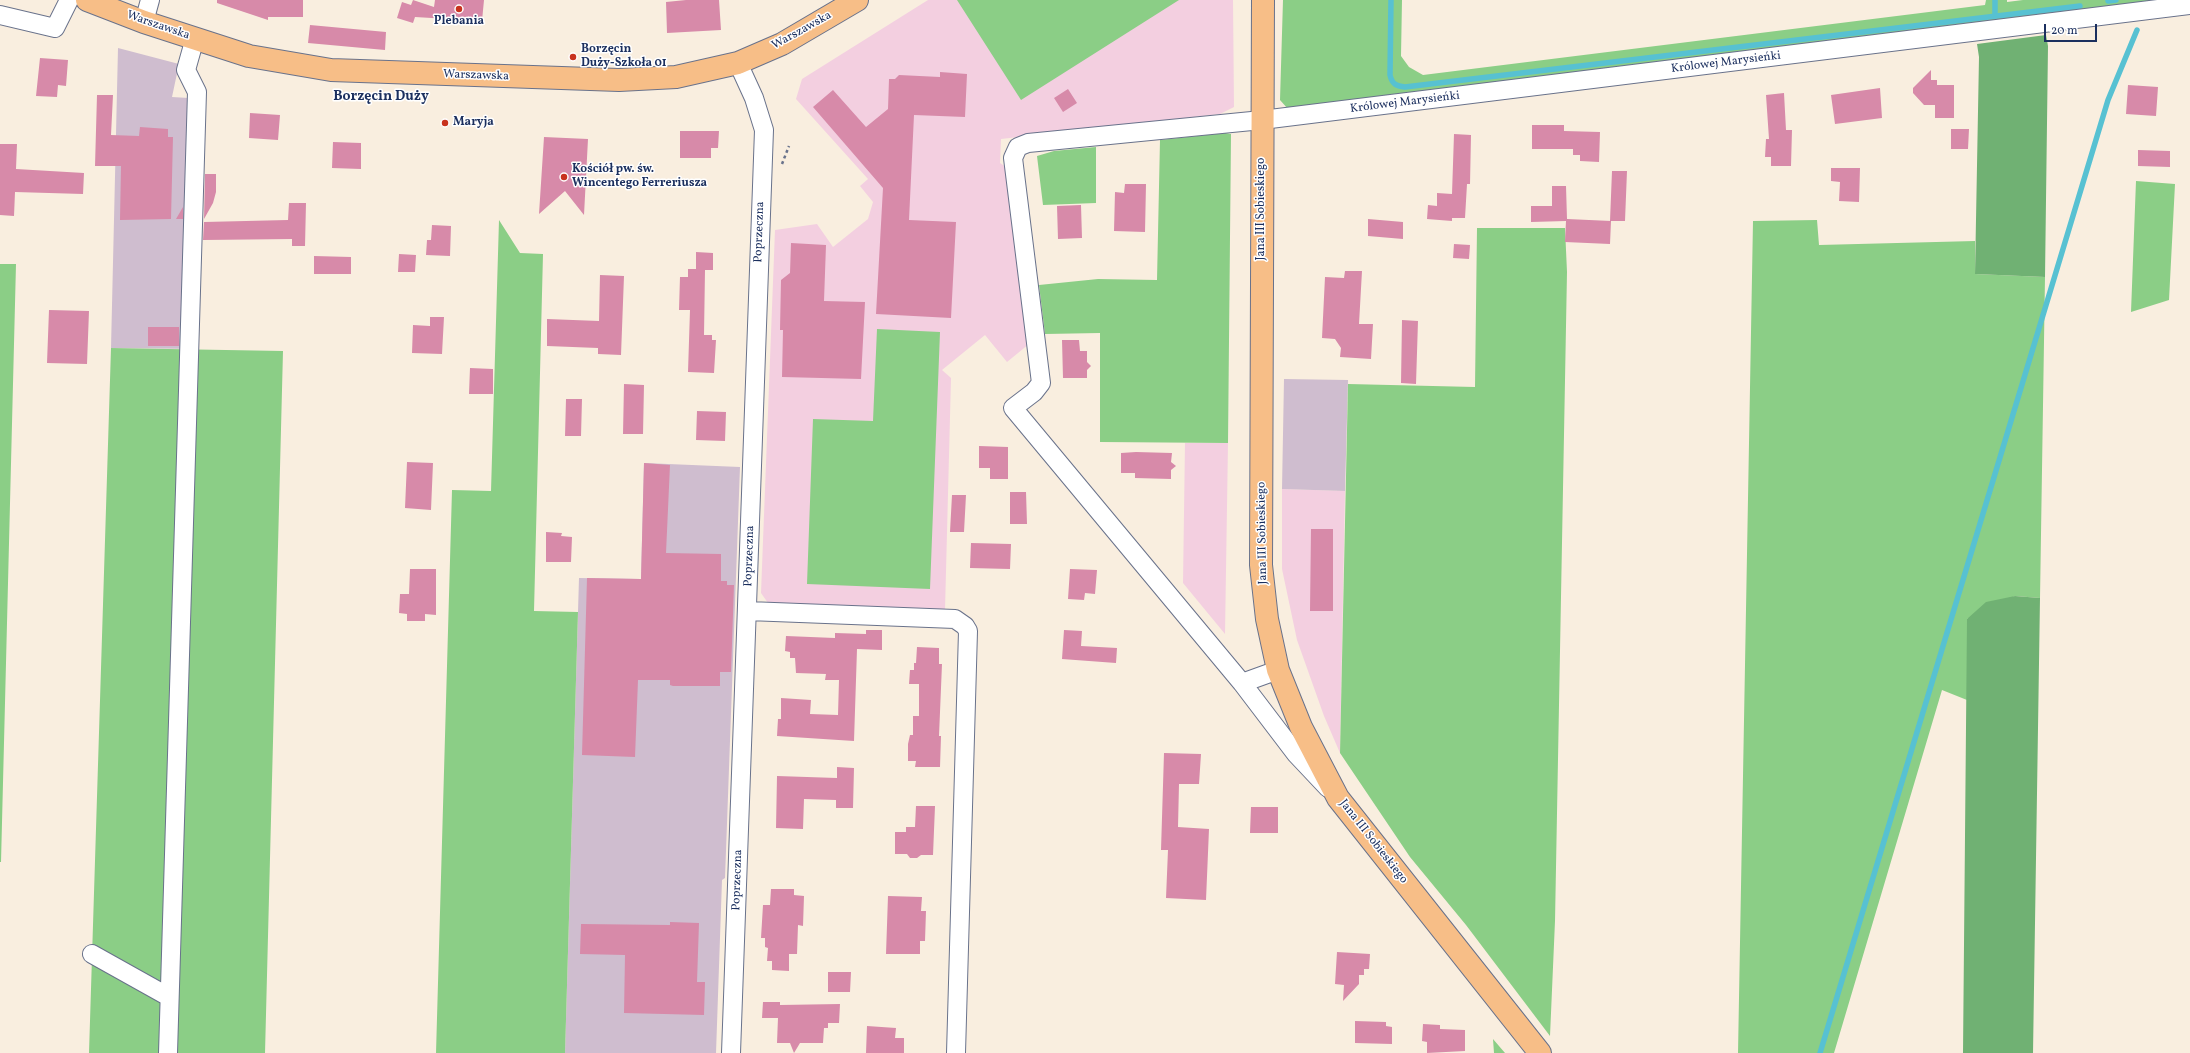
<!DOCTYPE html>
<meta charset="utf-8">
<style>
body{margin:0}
#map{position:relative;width:2190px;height:1053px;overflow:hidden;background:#f9eedf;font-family:Vollkorn,serif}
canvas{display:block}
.scale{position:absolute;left:2044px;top:24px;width:53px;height:18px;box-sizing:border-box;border:2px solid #1b2f5e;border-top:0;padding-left:5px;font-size:12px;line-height:14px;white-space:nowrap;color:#1b2f5e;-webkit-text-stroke:3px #fff;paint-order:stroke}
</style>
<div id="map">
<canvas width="2190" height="1053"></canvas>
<div class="scale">20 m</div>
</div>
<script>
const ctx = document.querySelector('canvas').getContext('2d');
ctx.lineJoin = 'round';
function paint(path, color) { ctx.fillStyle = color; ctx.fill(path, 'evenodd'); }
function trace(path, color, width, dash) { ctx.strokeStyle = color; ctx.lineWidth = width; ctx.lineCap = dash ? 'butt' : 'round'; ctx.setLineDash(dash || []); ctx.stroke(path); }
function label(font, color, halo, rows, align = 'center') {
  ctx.font = font + ' Vollkorn,serif'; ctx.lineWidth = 3; ctx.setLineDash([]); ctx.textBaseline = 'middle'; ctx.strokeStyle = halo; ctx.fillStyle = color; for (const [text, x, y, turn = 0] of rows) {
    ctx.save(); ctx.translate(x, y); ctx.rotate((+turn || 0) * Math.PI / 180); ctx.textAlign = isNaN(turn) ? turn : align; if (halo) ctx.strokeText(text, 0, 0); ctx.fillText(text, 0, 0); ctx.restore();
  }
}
paint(new Path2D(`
 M928,0h305l1,107 -14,7 -219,25 -1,24 6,4 23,177 -22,18 -22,-27 -43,35 9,8 -6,232 -177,-7 -7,-10 14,-363 42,-6 16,23 35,-28 5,-17 -13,-16 8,-7 -72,-80 6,-20z
 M1185,443h43l-3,191 -42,-51z
 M1282,489l63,2 -5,262 -16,-37 -27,-76 -15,-71z`), '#f3cfe0');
paint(new Path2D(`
 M118,48l61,16 -7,33 33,2 -7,250 -87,-1z
 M1284,379l64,1 -3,111 -63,-2z
 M644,463l96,4 -15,411 -3,2 -6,173h-151l14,-475 62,1z`), '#cfbdcf');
paint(new Path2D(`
 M957,0h222l-158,100z
 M1283,0h119l-1,56 8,11 14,8 562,-70 1,-5h21v2l16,-2h144l-879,109 -8,-9z
 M1225,133l6,1 -3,309 -128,-1v-109l-55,1 -6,-49 59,-6 59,1 3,-140z
 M1096,147v56l-53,2 -6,-49 17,-5z
 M2136,181l39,3 -6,116 -38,12z
 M499,220l21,33 23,1 -9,357 44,1 -13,441h-129l16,-563 39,1z
 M1817,220l2,25 156,-4v33l70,3 -5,321 -25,-2 -48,23v81l-25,-10 -108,363h-96l15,-832z
 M1477,228h88l2,44 -12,649 -5,115 -84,-111 -56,-68 -70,-104 8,-369 127,3z
 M0,264h16l-15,598h-1z
 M877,329l63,3 -10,257 -123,-5 6,-165 60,2z
 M111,348l172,3 -18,702h-176z
 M1493,1039l12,14h-11z`), '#8bce86');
paint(new Path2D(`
 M2046,35l2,11 -3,231 -70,-3 4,-217 -2,-13z
 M2015,596l25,2 -7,455h-70l4,-434 19,-17z`), '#70b173');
trace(new Path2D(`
 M1391,0l-1,75c2,9 6,11 15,12l675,-81
 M2108,1l8,-1
 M1995,16v-16
 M1820,1053l288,-953 29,-70`), '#57c1d2', 5.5);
paint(new Path2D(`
 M217,0h86v17h-35v3l-51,-17z
 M413,0l21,7 1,-7h49l-2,21 -67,-4 -2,6 -16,-5 5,-16 9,3z
 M686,0h33l2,30 -54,3 -1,-31z
 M310,25l76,7 -1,18 -77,-7z
 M40,58l28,2 -2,26 -8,-1 -1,12 -21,-1z
 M1931,70v10h6v5h17v33h-19v-13h-11l-11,-12v-5z
 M940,72l27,2 -2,43 -51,-2 -5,105 47,2 -5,96 -75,-4 7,-126 -70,-81 20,-17 33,37 22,-18 1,-30h6l4,-4 41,2z
 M2128,85l30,2 -2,29 -30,-2z
 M1880,88l2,30 -47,6 -4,-29z
 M1068,89l9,14 -14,9 -9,-14z
 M1784,93l2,37h6l-1,36h-20v-9h-6l1,-18h3l-3,-44z
 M97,95h16l-2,40 28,1 1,-9 28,2v8h5l-2,82 -51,1 1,-54h-26z
 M250,113l30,2 -2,25 -29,-2z
 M1532,125h32v6l36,1 -1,30 -19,-1v-6h-7v-6h-41z
 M1951,129h18l-1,20h-17z
 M680,131h39l-1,17h-7v10h-31z
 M1454,134l17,1 -1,49h-3l-2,34h-13v3l-25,-2 1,-14 9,1v-13l15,1z
 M544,137l44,2 -4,76 -19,-24 -26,23z
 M333,142l28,1v26l-29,-1z
 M0,144h17l-1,25 68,4 -1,21 -68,-2 -1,24 -14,-1z
 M2138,150l32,1v16l-32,-1z
 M1831,168h29l-1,34 -20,-1 1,-19 -9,-1z
 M1612,171h15l-2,50h-15z
 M205,174h11v18l-3,11 -9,16z
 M1125,184h21l-1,48 -31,-1 1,-39 9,1z
 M1552,186h14l1,33 44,2 -1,23 -45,-2 1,-21 -35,1v-16h21z
 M289,203h17l-1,43h-13v-7l-89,1 1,-18 84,-2z
 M1081,205l1,33 -24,1 -1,-33z
 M183,207v12h-7z
 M1368,219l35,3v17l-35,-3z
 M432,225l19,1 -1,30 -24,-1 1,-15h4z
 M791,243l35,2 -2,56 41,1 -4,77 -79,-2 1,-47h-3l1,-50 9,-7z
 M1454,244l16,1 -1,14 -16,-1z
 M696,252l17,1v17h-8l-1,65h8v5h4l-2,33 -26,-1 2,-62h-11l1,-33h8v-8h8z
 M399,254l17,1 -1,17h-17z
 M314,256l37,1v17h-37z
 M1345,271h17l-3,53h14l-2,35 -31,-2 1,-9 -6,-9 -13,-1 3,-61 19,1z
 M600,275l24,1 -3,79 -23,-1v-6l-51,-2v-27l52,2z
 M49,310l40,1 -2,53 -40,-1z
 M430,317h14l-2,37 -30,-1 1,-28 17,1z
 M1402,320l16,1 -2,63 -15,-1z
 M148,327h31v19h-31z
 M1062,340h17l1,11h7v11l4,4 -4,4v8h-24z
 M470,368l23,1v25h-24z
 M624,384l20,1 -1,49h-20z
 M566,399h16l-1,37h-16z
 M697,411l29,1 -1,29 -29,-1z
 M979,446l29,1v32h-18v-11h-11z
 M1136,452l36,1 -1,9 5,4 -5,4v9l-36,-1v-5h-14v-20z
 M407,462l26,1 -2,47 -26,-2z
 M644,463l26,2 -4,88 55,1v27h6v4h7l-3,87h-11v14h-47l-3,-1v-5h-32l-3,77 -53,-2 5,-177 54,1z
 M1010,492h16l1,32h-17z
 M952,495h14l-2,37h-14z
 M1311,529h22v82h-23z
 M546,532l16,1 -1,3 11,1 -1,25h-25z
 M971,543l40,1 -1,25 -40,-1z
 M410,569h26v46l-11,-1v7h-18v-7l-8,-1 1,-19h9z
 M1070,569l27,1 -2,24 -10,-1 -1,7 -16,-1z
 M866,630h16v20l-25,-1 -3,92 -77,-5 1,-17h3v-21l30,2 -1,14 28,1 1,-35h-14l1,-6 -30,-1 -1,-15h-5v-6l-5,-1 1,-15 49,2v-5l31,1z
 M1064,630l18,1 -1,15 36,2 -1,15 -54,-4z
 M917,647l22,1v16h3l-3,72h2l-1,31h-25l1,-6h-8v-17l2,-9h3v-19h6v-32h-10l1,-14h4v-7h2z
 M1164,753l37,1 -2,30h-20l-1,43 31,2 -3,71 -40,-2 2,-48h-7z
 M837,767l17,1 -1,40h-17v-8l-32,-1 -1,30 -27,-1 1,-52 60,2z
 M916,806h19l-2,49h-12l-4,3h-7l-3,-4h-12v-22h11v-5h9z
 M1251,807h27v26h-28z
 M771,889h23v6l10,1 -1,30 -5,-1 -1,29h-8v17l-17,-1v-9h-5l1,-13 -3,-1v-9h-4l2,-33h7z
 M888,896l34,1 -1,14h5l-1,30h-5v13h-34z
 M670,922l29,1 -2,59h8l-1,33 -80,-2 1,-58 -45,-1 1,-30 89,1z
 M1337,952l33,2 -1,15h-5v6h-5v9l-16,17 1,-16 -9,-1z
 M828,972h23l-1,20h-22z
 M763,1002h17v3l60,-1 -1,19h-11v5h-4l-1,15h-23l-6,10 -4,-10h-13l1,-25h-16z
 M1355,1021l31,1v4l6,1v17l-37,-1z
 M1423,1024l17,1v4l25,1v21l-38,2v-11l-5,-1z
 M867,1026l29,2 -1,10h9v15h-38z`), '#d78aa9');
const minor = new Path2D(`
 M0,15l55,13 14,-28
 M144,22l6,-22
 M748,611l207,8 10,7 3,5 -12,422
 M1278,670l-36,13 -229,-275 21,-16 7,-9 -28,-225 5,-11 10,-4 234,-23 928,-115
 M1242,683l54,71 32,34
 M92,954l77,43
 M168,1053l29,-961 -11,-22 9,-32
 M731,1053l33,-923 -10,-32 -16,-35`);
const major = new Path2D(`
 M87,0l57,22 105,34 82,14 288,10 57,-3 62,-14 44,-19 75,-44
 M1263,0l-2,565 6,54 11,51 23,57 37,71 202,255`);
trace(minor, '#69728b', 20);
trace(major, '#69728b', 24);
trace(new Path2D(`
 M782,164l7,-18`), '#69728b', 2.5, [3, 3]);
trace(minor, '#fff', 18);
trace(major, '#f7be87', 22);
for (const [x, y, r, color] of [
 [459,9,4,"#c8321e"],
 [573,57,4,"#c8321e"],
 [445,123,4,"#c8321e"],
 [564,177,4,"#c8321e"]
]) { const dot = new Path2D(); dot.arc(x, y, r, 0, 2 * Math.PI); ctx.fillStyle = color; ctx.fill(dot); trace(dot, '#fff', 1.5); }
label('bold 12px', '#1b2f5e', '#fff', [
 ["Plebania",459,22,"center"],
 ["Borzęcin",581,50],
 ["Duży-Szkoła 01",581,64],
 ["Maryja",453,123],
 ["Kościół pw. św.",572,170],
 ["Wincentego Ferreriusza",572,184]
], 'left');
label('12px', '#1b2f5e', '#fff', [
 ["Warszawska",158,26,19],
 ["Warszawska",802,31,-29],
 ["Królowej Marysieńki",1726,63,-7],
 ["Warszawska",476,76,2],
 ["Królowej Marysieńki",1405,103,-7],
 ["Jana III Sobieskiego",1262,209,-90],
 ["Poprzeczna",760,232,-88],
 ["Jana III Sobieskiego",1263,533,-91],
 ["Poprzeczna",750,556,-88],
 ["Jana III Sobieskiego",1373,842,52],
 ["Poprzeczna",738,880,-88]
]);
label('bold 14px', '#1b2f5e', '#fff', [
 ["Borzęcin Duży",381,97]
]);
</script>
